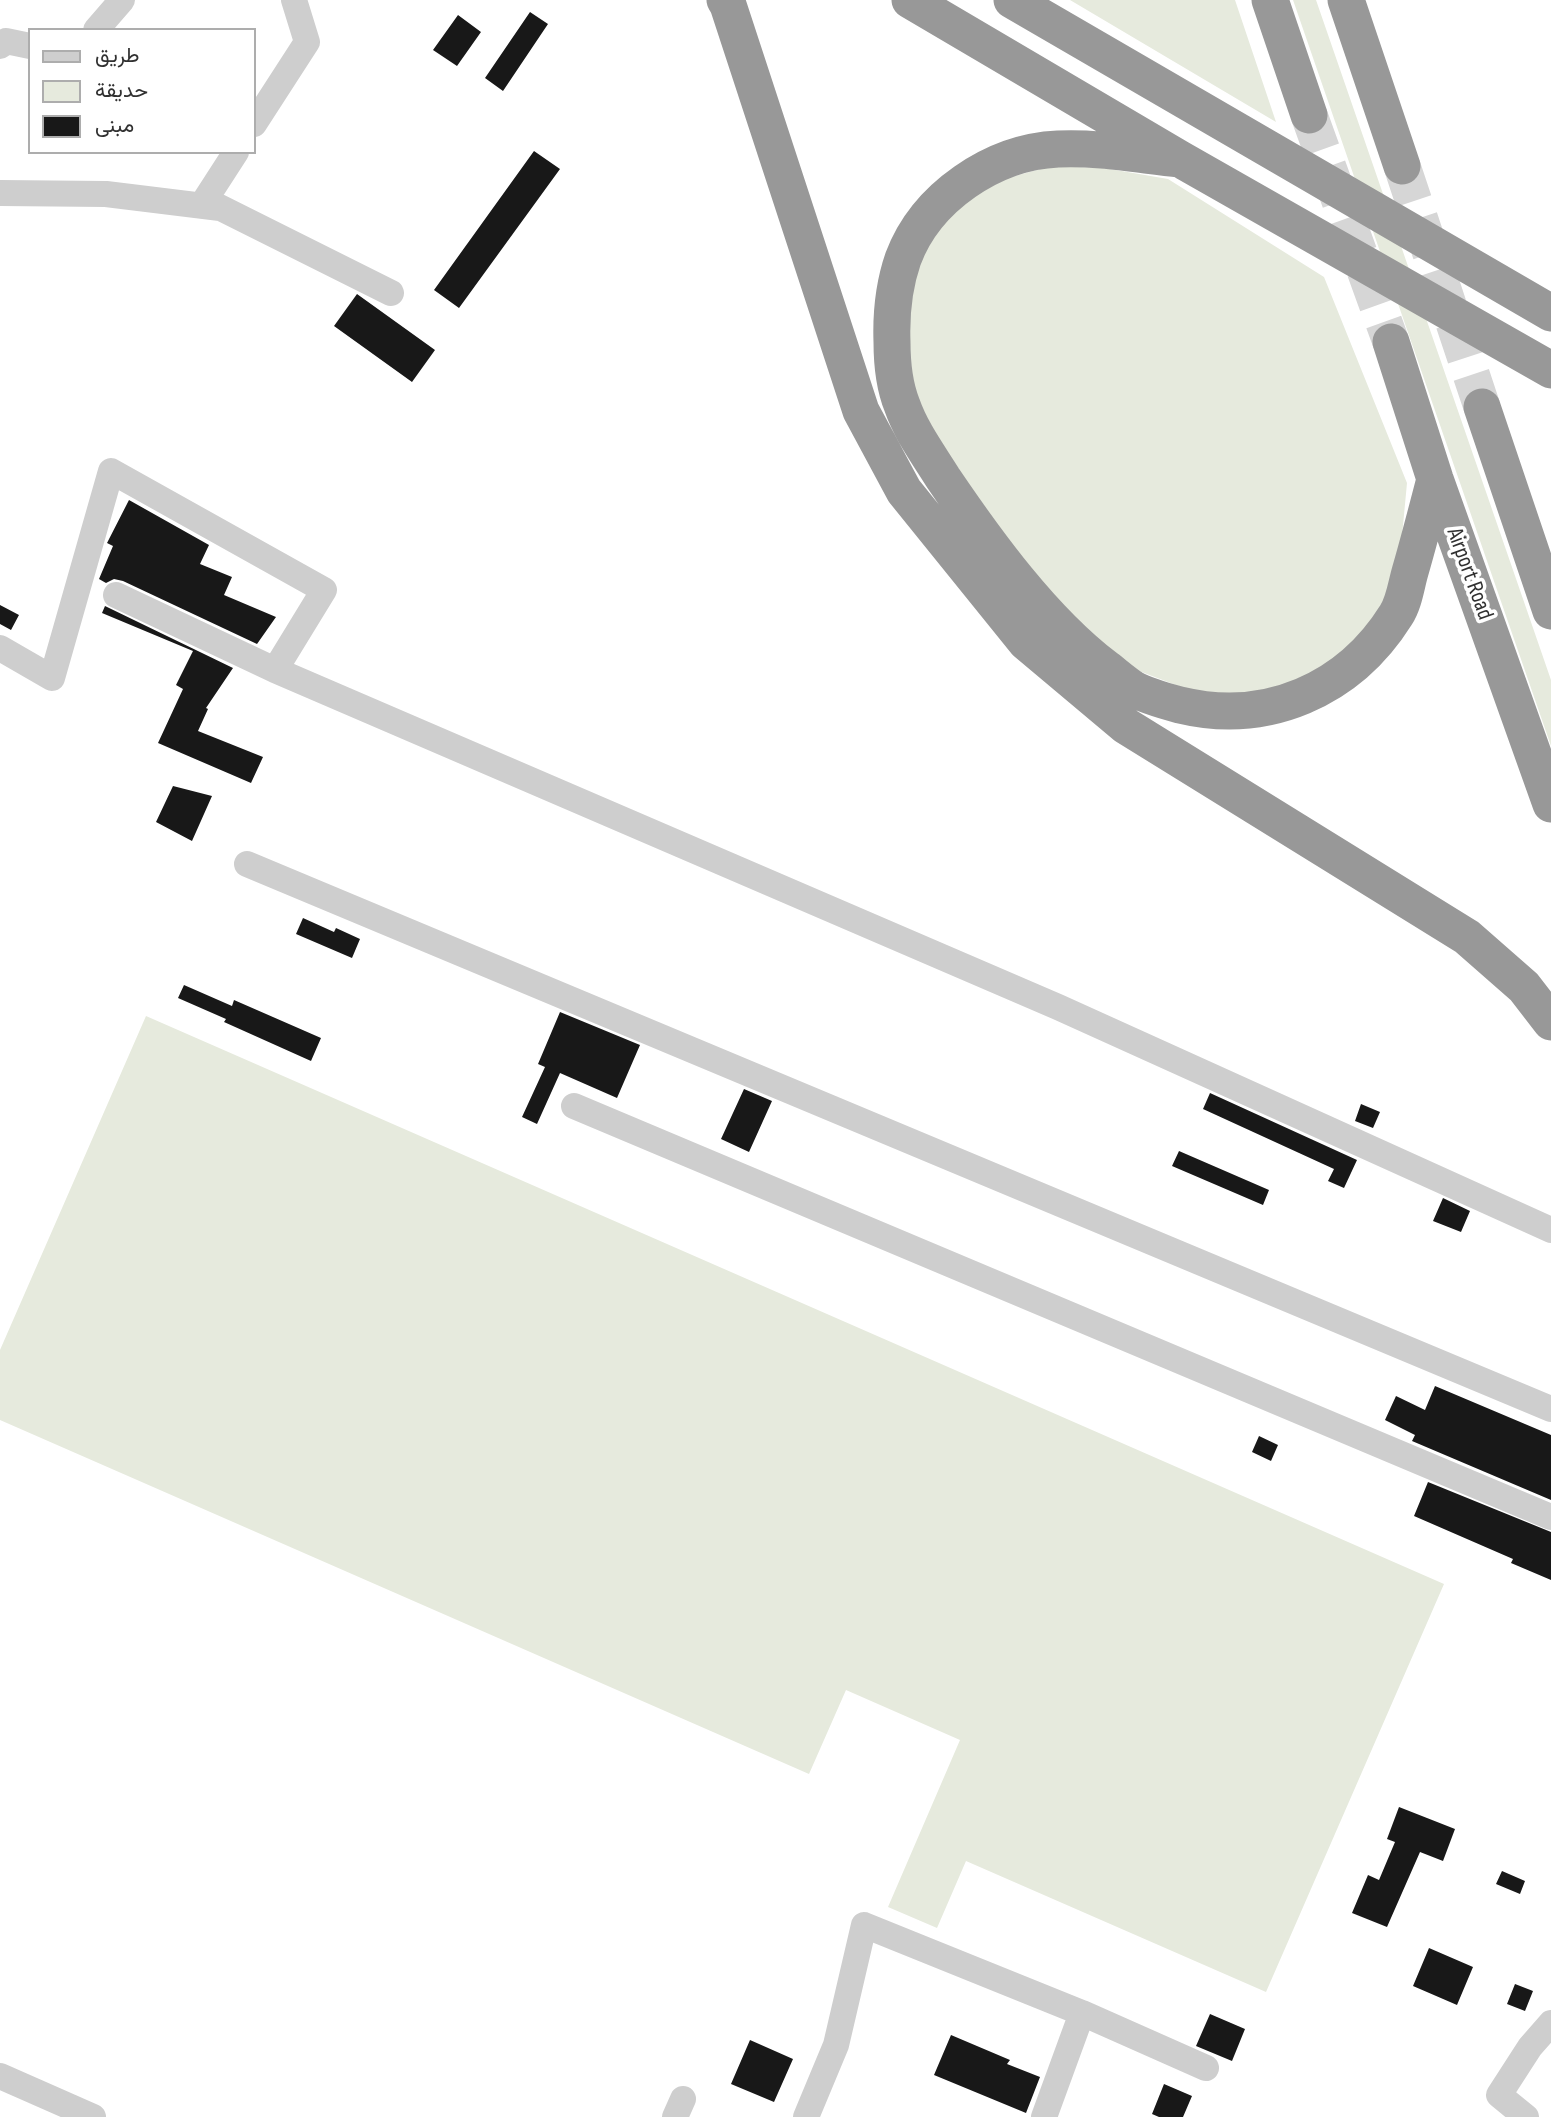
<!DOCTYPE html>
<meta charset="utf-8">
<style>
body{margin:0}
#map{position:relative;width:1551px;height:2117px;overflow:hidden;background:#fff;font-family:"Sofia Sans Condensed",Vazirmatn,sans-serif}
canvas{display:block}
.legend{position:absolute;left:28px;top:28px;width:228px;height:126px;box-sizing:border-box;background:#fff;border:2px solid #adadad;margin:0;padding:9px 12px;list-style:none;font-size:21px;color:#313131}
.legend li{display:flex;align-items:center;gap:14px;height:35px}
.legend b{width:35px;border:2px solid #adadad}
</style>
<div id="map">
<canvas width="1551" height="2117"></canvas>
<ul class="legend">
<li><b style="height:9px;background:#cecece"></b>طريق</li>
<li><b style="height:19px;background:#e6eadd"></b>حديقة</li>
<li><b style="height:19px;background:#181818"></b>مبنى</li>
</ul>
</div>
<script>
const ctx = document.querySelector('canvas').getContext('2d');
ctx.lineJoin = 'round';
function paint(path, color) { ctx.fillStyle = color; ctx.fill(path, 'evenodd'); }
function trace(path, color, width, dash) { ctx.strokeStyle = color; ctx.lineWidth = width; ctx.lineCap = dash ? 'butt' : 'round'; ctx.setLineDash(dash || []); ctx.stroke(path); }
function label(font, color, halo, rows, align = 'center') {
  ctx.font = font + ' "Sofia Sans Condensed",sans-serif'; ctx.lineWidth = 7; ctx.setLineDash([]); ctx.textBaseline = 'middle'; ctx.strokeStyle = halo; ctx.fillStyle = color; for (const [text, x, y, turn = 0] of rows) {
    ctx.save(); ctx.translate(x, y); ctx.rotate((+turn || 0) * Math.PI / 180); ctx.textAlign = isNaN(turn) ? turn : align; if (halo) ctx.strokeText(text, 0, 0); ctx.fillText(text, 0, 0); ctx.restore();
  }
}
paint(new Path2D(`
 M1070,0h165l41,122z
 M1293,0h23l235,680v66z
 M1051,166l53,2 64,11 156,98 83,206 -5,53 -10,48 -18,40 -55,51 -80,23 -50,-8 -58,-22 -34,-26 -55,-59 -96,-120 -30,-65 -14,-53 10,-54 11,-41 26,-37 20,-15 39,-20z
 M146,1016l1298,568 -178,408 -300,-131 -29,67 -49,-21 72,-167 -114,-50 -37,84 -809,-354v-70z`), '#e6eadd');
paint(new Path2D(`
 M530,12l18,12 -45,67 -18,-13z
 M458,15l23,17 -24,34 -24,-16z
 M534,151l26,18 -101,139 -25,-18z
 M357,294l78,56 -23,32 -78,-56z
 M129,500l80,45 -9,19 32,13 -8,18 52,22 -19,27 -134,-63 -9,-2 -8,4 -7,-4 14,-33 -6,-3z
 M0,605l19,10 -8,15 -11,-6z
 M105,606l128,62 -27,40 2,1 -10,22 65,26 -12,26 -93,-40 25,-54 -7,-4 17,-34 -91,-38z
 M173,786l39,10 -20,45 -36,-19z
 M303,918l31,14 2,-4 24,11 -8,19 -56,-24z
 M184,985l48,21 2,-6 87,38 -10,23 -87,-39 2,-3 -48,-21z
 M560,1012l80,33 -23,53 -57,-25 -23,51 -15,-7 23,-50 -7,-3z
 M744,1089l28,12 -23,51 -28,-13z
 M1210,1093l147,67 -13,28 -16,-7 6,-12 -131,-60z
 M1361,1104l19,8 -7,16 -18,-7z
 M1179,1151l90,39 -6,15 -91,-39z
 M1443,1198l27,13 -9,21 -28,-11z
 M1435,1386l116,49v65l-139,-59 3,-6 -30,-15 11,-24 29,14z
 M1259,1436l19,9 -7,16 -19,-9z
 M1428,1482l123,50v48l-40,-17 2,-4 -99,-43z
 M1399,1807l56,22 -12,32 -23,-9 -33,75 -35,-14 16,-38 11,5 16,-38 -8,-3z
 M1502,1871l23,10 -5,13 -24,-10z
 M1429,1948l44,19 -16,38 -44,-19z
 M1515,1984l18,7 -8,20 -18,-7z
 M1210,2014l35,15 -13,32 -36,-15z
 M951,2035l59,25 -3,4 33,13 -14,36 -92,-38z
 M750,2040l43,19 -19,43 -43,-18z
 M1164,2084l28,12 -9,21h-24l-7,-3z`), '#181818');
trace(new Path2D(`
 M1309,115l82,227
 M1402,166l80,241`), '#d6d6d6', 37, [37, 18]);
trace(new Path2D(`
 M96,30l26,-30
 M0,46l6,-5 24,5
 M254,124l53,-82 -13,-42
 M236,152l-31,48 186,93
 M0,193l106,1 114,14
 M0,648l52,30 59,-207 213,119 -49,80 -159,-75
 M275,670l783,337 493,223
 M247,864l1304,545
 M574,1106l977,411
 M0,2076l93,41
 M675,2117l8,-18
 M806,2117l30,-72 28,-120 218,88 124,55
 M1044,2117l38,-104
 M1526,2117l-27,-22 31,-48 21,-24`), '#cecece', 26);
trace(new Path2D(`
 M725,0l3,5 133,406 43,80 122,151 100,84 341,211 57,50 27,35
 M910,0l270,159 371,211
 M1012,0l539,313
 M1270,0l39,115
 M1346,0l56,166
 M1180,159c-40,-4 -82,-12 -122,-10 -65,3 -132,48 -155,110 -9,26 -12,55 -11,83 0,21 2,43 10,63 9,26 26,49 41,73 44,65 100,142 163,190 8,6 17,14 26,20 14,8 33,13 48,17 87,21 169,-15 216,-90 8,-12 10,-29 14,-43 9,-31 17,-62 25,-93
 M1391,342l44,137 116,325
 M1482,407l69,204`), '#989898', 37);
label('23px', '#313131', '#fff', [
 ["Airport Road",1469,574,70]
]);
</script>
